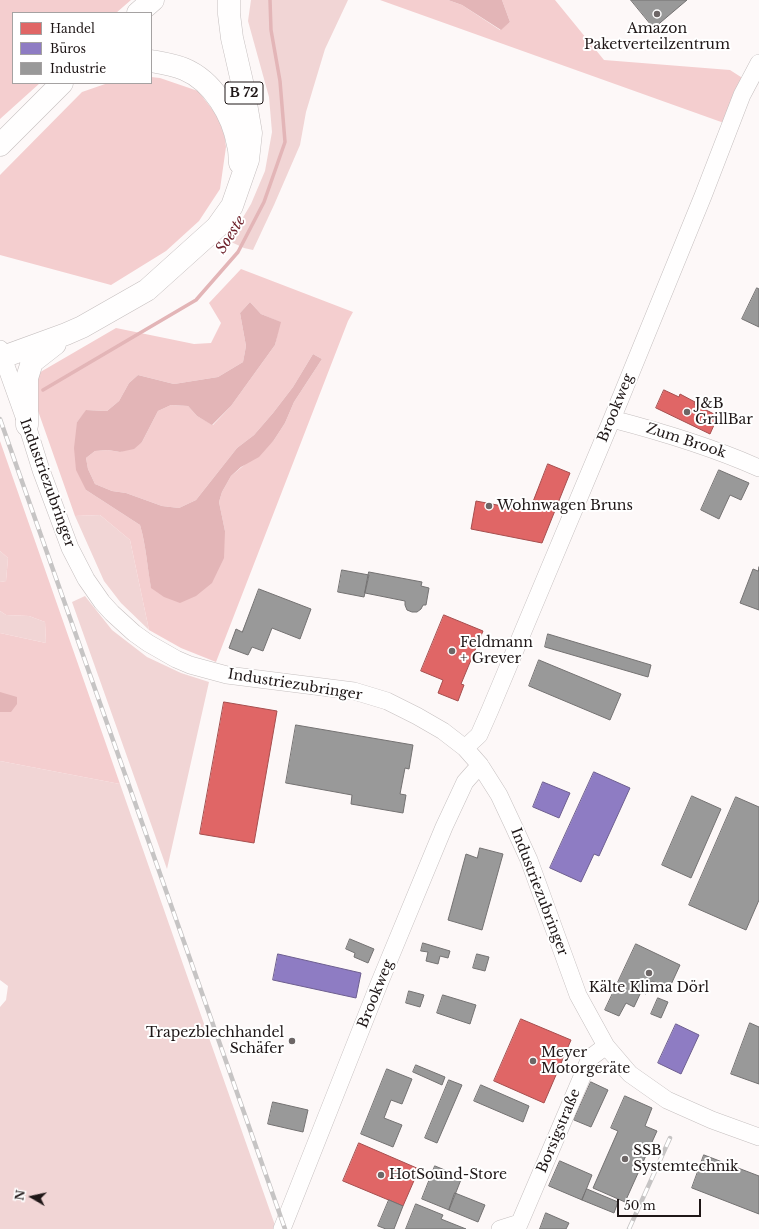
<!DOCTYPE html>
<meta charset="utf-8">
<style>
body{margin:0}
#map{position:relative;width:759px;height:1229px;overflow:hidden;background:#fdf8f8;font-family:"Libre Baskerville",serif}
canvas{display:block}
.legend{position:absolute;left:12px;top:12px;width:140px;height:72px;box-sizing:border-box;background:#fff;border:1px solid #a5a2a2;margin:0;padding:5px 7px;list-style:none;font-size:12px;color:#1f1717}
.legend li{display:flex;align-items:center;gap:8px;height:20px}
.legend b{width:20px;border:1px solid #a5a2a2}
.north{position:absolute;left:12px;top:1177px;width:40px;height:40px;-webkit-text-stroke:3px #fff;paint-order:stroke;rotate:279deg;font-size:11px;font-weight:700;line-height:16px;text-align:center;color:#1f1717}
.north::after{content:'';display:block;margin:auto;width:14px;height:18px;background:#1f1717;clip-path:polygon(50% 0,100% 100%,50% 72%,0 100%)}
.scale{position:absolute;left:617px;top:1199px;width:84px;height:18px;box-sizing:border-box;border:2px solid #1f1717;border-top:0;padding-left:5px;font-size:12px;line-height:14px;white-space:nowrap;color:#1f1717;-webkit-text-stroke:3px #fff;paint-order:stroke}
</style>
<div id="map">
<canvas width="759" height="1229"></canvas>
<ul class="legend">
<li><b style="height:11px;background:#e06666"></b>Handel</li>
<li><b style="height:11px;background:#8e7cc3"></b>Büros</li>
<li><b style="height:11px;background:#999"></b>Industrie</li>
</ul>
<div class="north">N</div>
<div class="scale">50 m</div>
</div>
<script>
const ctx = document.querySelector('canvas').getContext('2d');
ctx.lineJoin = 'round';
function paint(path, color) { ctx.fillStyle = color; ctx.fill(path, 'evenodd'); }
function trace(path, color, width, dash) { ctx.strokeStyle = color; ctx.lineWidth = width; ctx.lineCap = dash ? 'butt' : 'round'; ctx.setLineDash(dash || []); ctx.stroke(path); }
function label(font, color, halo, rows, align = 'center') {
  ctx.font = font + ' "Libre Baskerville",serif'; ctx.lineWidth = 4; ctx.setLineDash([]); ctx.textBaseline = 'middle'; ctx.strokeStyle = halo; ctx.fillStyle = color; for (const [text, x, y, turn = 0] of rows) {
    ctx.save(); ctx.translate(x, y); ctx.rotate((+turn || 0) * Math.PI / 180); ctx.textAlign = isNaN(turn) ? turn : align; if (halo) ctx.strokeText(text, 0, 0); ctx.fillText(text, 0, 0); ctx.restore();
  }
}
paint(new Path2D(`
 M251,0h97l-23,49 -19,63 -6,33 -26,60 -21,45 -9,-2 -15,-7 22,-37 14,-33 7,-39 -3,-35 -21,-76z
 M100,515l30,25 19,90 -28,-27 -17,-22 -29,-65z
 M0,551l8,7 -2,23 -6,1z
 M85,596l27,34 35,27 34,16 28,9 -42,187 -95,-267z
 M0,611l6,4 23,1 16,6 1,21 -46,-10z
 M0,761l120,23 64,183 92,261v1h-276v-222l6,-7 2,-14 -8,-6z`), '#f1d5d5');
paint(new Path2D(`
 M0,0h131l-15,13h-103v70h27l-40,36z
 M380,0h68l14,5 38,25 10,-8 -8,-22h53l49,60 126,10 14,9 -20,44z
 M151,77l9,1 38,13 25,32 3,24 -6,42 -21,32 -33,30 -55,34 -111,-30v-80l82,-83 26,-9h43z
 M241,269l112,43 -5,9 -132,341 -35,-14 -32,-18 -19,-90 -30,-25 -25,1 -38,-108v-34l79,-46 78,16 17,-1 10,-20 -12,-20zM250,302l11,12 19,8 -5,23 -44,61 -18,19 -16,-9 -9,-10 -17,-1 -13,6 -16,31 -22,10 -12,-2 -13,1 -9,7 2,11 7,15 17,7 14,2 36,13 17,2 17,-8 41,-52 17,-13 19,-22 20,-26 20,-33 9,5 -28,43 -9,21 -11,17 -43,36 -9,16 -3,10 6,29 -74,56c-4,-21 -5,-42 -11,-62l-54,-35 -9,-68 10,-12 20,1 12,-10 10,-18 9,-8 36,9 44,-7 25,-15 3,-16 -6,-33z
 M0,441l120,343 -120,-23v-128l46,10 -1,-21 -16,-6 -23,-1 -6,-4v-29l6,-1 2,-23 -8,-7z`), '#f4cecf');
paint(new Path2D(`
 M448,0h54l8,22 -9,8 -39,-25z
 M250,302l11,12 20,8 -6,23 -44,61 -19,19 -15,-9 -9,-10 -17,-1 -13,6 -16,31 -8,7 -14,3 -12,-2 -13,1 -9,7 2,11 7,15 17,7 14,2 36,13 17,2 17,-8 41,-52 17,-13 19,-22 20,-26 20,-33 9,5 -28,43 -9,21 -11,17 -15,17 -18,10 -10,9 -9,16 -3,10 6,29 -1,27 -12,25 -16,13 -16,7 -16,-6 -13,-9c-4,-22 -5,-43 -11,-63l-54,-35 -10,-20 -2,-22 3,-26 9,-12 21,1 12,-10 10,-18 9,-8 36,9 44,-7 25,-15 3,-16 -6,-33z
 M0,692l17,5v7l-6,8h-11z`), '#e3b5b7');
const shops = new Path2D(`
 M664,390l15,7 1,-3 15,8 -1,2 24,12 -8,18 -54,-26z
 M548,464l22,9 -28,70 -71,-14 5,-28 53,10z
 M444,615l39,16 -22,53 3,1 -6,16 -20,-8 5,-13 -22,-9z
 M224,702l53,9 -23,132 -54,-9z
 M521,1019l50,21 -27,63 -50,-22z
 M359,1143l60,26 -16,37 -60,-25z`);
paint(shops, '#e06666');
trace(shops, '#a64e4e', 1);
const offices = new Path2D(`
 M594,772l36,16 -31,68 -5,-2 -13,28 -31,-14z
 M543,782l27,11 -11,25 -26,-11z
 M278,954l83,19 -5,25 -83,-18z
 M676,1024l23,11 -18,39 -23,-11z`);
paint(offices, '#8e7cc3');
trace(offices, '#6d5e8f', 1);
const industry = new Path2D(`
 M631,0h56l-33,28z
 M757,288l2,1v38l-17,-8z
 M719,470l30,13 -8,17 -11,-5 -11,24 -18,-9z
 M759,567v43l-19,-7 13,-34 5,2z
 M342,570l27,5 -5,22 -26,-5z
 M369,572l53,10 -1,4 8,2 -3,17h-3l-2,4 -4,3h-5l-5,-2 -2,-5v-4l-40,-8z
 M259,589l52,20 -11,30 -28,-11 -9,23 -11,-4 -4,8 -19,-7 7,-19 6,3z
 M548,634l103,31 -3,12 -103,-30z
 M539,660l82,34 -11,26 -81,-34z
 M296,725l117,20 -4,24 -4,-1 -5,26 6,1 -3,18 -52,-9 1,-9 -66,-12z
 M692,796l29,13 -30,69 -29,-13z
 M736,797l23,10v93l-13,30 -57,-25z
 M480,848l23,6 -21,76 -34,-10 18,-66 11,4z
 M350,939l24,10 -6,14 -14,-6 1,-4 -9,-4z
 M423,943l27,8 -2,7 -8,-2 -2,8 -12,-3 2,-9 -7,-1z
 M636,944l44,21 -11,24 -17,-8 -6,13 -5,-2 -7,15 -8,-4 -7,13 -14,-6z
 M477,954l12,3 -4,14 -12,-3z
 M409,991l15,4 -4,12 -14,-4z
 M443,995l33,10 -6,19 -33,-11z
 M658,998l10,4 -7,16 -10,-4z
 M750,1023l9,4v57l-28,-10z
 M416,1065l29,12 -3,8 -29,-13z
 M387,1069l25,10 -10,25 -11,-4 -7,18 18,7 -9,22 -32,-13z
 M449,1080l13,5 -25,58 -12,-5z
 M591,1082l17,8 -17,37 -17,-7z
 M481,1085l48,21 -6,16 -49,-21z
 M625,1096l27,12 -7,18 12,5 -32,71 -32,-14 25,-57 -7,-3z
 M273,1102l35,8 -5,22 -35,-8z
 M704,1155l55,21v38l-67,-26z
 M560,1161l32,14 -10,25 -33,-14z
 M435,1166l27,11 -13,33 -27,-11z
 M587,1189l31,13 -4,11 -32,-13z
 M455,1193l30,12 -7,17 -29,-12z
 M389,1200l14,6 -9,23h-8l-8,-3z
 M416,1204l27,11 -2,4 25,10h-60z
 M546,1213l23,10 -3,6h-26z`);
paint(industry, '#999');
trace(industry, '#747272', 1);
trace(new Path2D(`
 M43,390l153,-90 42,-48 26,-50 21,-60 -5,-61 -9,-51 -1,-30`), '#e3b5b7', 3.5);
const minor = new Path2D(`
 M0,349l27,76 14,45 29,78 16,31 16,23 10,11 22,20 14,10 28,16 14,6 37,10 127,16 33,10 30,15 26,15 22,17 15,17 19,30 15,32 15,33 49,135 28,51 24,28 37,26 45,20 47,17
 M612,419c50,13 100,28 147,49
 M465,748l14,-13 11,-25 122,-291 91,-223 39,-101 17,-32
 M282,1229l97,-245 65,-157 21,-45 15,-17
 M500,1229l19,-6
 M517,1229l73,-171 16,-12`);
const highway = new Path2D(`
 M138,13l15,-13
 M151,61c11,2 23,4 33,8 29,12 49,46 54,76 2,6 1,12 2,18
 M0,145l62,-62
 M3,357l63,-23 16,-7 65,-37 70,-63 15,-21 16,-46 3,-27 -8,-47 -11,-48 -3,-24v-14
 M27,425v-47l5,-16 23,-18`);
trace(minor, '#c5bfbf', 18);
trace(highway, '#c5bfbf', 23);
trace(minor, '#fffefe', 17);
trace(highway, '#fffefe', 22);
const rail = new Path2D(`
 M0,419l285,810
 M629,1229l41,-91`);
trace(rail, '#c6c4c4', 4.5);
trace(rail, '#fff', 3, [9]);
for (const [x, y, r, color] of [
 [657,14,4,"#6d6666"],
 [687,412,4,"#6d6666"],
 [489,506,4,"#6d6666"],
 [452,651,4,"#6d6666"],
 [649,973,4,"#6d6666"],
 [292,1041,4,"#6d6666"],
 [533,1061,4,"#6d6666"],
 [625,1159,4,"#6d6666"],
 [381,1175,4,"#6d6666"]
]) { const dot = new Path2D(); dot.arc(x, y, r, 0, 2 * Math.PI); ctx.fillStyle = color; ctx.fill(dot); trace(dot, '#fff', 1.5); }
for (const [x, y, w] of [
 [244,93,38]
]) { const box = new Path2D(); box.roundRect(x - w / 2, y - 11, w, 22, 3); ctx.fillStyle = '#fff'; ctx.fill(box); trace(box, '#1f1717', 1); }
label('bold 13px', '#1f1717', null, [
 ["B 72",244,93]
]);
label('14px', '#1f1717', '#fff', [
 ["Amazon",657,29,"center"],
 ["Paketverteilzentrum",657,45,"center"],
 ["J&B",695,404],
 ["GrillBar",695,420],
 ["Wohnwagen Bruns",497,506],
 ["Feldmann",460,643],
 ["+ Grever",460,659],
 ["Kälte Klima Dörl",649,988,"center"],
 ["Trapezblechhandel",284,1033,"right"],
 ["Schäfer",284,1049,"right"],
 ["Meyer",541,1053],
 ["Motorgeräte",541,1069],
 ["SSB",633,1151],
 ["Systemtechnik",633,1167],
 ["HotSound-Store",389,1175]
], 'left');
label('14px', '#1f1717', '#fff', [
 ["Brookweg",616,408,-68],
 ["Zum Brook",686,441,18],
 ["Industriezubringer",47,483,70],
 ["Industriezubringer",295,685,9],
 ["Industriezubringer",539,892,69],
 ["Brookweg",376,994,-68],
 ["Borsigstraße",559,1131,-67]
]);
label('italic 15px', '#6d212b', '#fff', [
 ["Soeste",231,235,-58]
]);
</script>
